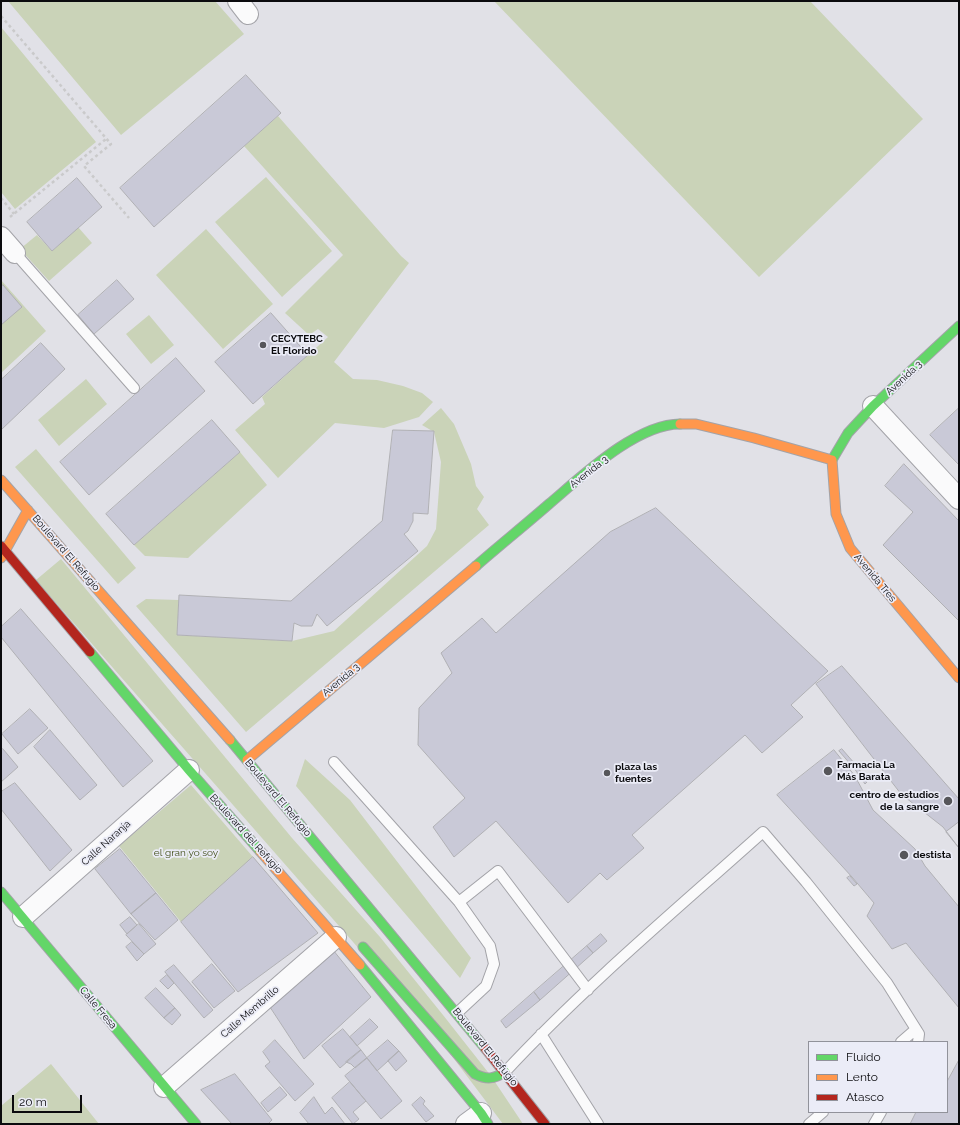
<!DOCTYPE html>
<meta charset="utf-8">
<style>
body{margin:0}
#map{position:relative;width:960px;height:1125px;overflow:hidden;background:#e1e1e7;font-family:Raleway,sans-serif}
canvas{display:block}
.frame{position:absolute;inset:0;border:2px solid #0b0b0e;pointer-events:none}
.legend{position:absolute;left:808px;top:1041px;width:140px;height:72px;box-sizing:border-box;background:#ebecf7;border:1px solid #91929a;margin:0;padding:5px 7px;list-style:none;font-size:12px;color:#0b0b0e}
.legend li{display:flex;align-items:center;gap:8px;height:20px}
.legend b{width:20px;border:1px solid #91929a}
.scale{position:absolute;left:12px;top:1095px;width:70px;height:18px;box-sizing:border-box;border:2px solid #0b0b0e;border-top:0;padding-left:5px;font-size:12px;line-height:14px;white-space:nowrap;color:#0b0b0e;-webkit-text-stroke:3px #ebecf7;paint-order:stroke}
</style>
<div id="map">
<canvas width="960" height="1125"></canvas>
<div class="frame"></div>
<ul class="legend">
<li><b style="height:5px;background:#63d668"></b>Fluido</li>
<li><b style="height:5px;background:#ff974d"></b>Lento</li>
<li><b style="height:5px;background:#b3261e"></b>Atasco</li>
</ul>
<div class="scale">20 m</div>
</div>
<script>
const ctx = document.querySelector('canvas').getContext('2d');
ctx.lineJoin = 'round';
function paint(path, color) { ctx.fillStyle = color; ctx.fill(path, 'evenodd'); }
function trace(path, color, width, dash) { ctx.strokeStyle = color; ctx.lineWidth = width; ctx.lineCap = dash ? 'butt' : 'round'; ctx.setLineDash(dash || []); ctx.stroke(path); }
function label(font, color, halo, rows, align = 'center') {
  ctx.font = font + ' Raleway,sans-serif'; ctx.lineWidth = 3.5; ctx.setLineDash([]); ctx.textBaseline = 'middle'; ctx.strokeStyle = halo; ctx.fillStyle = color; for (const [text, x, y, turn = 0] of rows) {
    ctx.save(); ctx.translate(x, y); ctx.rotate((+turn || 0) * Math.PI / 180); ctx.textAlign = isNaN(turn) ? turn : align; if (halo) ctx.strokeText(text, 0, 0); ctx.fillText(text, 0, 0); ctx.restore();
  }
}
paint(new Path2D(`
 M8,1h207l29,33 -123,101z
 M494,1h316l113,118 -164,158z
 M1,27l95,115 -81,67 -14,-17z
 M278,116l123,140 8,7 -75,99 19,17 24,1 26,6 19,7 11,9 -14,15 -35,11 -49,-5 -57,55 -43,-48 30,-26 -3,-7 66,-60 -10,-8 -9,6 -24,-22 58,-58 -99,-109z
 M266,177l66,74 -50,46 -67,-75z
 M78,227l14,16 -43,38 -29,-32 17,-14 15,16z
 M206,229l67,75 -50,45 -67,-74z
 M1,280l45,51 -45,42z
 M149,315l25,30 -23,19 -25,-30z
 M86,379l21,25 -48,42 -21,-26z
 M441,408l13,16 17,40 5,22 8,11 -7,12 12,16 -243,207 -110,-126 10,-7 33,1 -2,35 115,6 42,-10 93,-85 9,-17 5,-67 -7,-30 -12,-7z
 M36,449l100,119 -18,16 -103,-117z
 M240,452l27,33 -79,73 -43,-2 -11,-11z
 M61,559l231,279 88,99 63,78 48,61 32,48h-20l-58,-77 -409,-467z
 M305,759l45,41 121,158 -11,20 -164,-192z
 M191,785l62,72 -72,65 -62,-76z
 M51,1064l48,60h-98v-18z`), '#cad3b8');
const building = new Path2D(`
 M246,75l35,38 -127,114 -34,-39z
 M77,178l25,29 -50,44 -25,-29z
 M117,280l17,19 -40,35 -16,-19z
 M3,285l19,22 -21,18v-38z
 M271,313l37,42 -55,49 -38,-42z
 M41,343l24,26 -64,61v-50z
 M176,358l29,33 -116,104 -29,-33z
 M959,408v57l-29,-30z
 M212,420l28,32 -106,93 -28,-31z
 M393,430l41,1 -6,83 -15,-1v8l-5,10 -4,3 14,17 -91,75 -10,-12 -5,12h-11l-7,-3 -2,18 -115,-6 2,-40 112,6 91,-80z
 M904,464l55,57v100l-76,-76 30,-33 -28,-26z
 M656,508l172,163 -37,34 12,12 -41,36 -17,-18 -113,100 12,13 -37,32 -7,-7 -32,30 -72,-82 -42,36 -21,-30 32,-29 -47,-53 1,-37 33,-35 -11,-20 41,-35 14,15 114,-101z
 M21,609l132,152 -30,26 -122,-150v-10z
 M842,666l117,133v49l-16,-21 -42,-33 -85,-110z
 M30,709l18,19 -30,26 -16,-20z
 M50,730l47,55 -17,15 -46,-53z
 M3,749l15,18 -17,15v-32z
 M842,749l13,15 -3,2 -13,-15z
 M834,750l21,26 18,34 42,39 10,17 34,41v101l-53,-65 -14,6 -25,-33 7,-13 -22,-26 -75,-82z
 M857,766l10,16 -2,2 -11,-16z
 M15,783l57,67 -22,21 -49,-62v-17z
 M959,822v26l-13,-16z
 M120,849l36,44 -25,21 -36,-45z
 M253,857l65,76 -80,59 -57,-70z
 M850,876l7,8 -3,2 -7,-8z
 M156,893l22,27 -23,20 -24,-26z
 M130,917l7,8 -10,9 -7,-9z
 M139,924l17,20 -12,10 -18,-19z
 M601,934l6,7 -14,12 -6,-7z
 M132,942l12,12 -7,7 -11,-14z
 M329,945l42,52 -67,62 -38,-58z
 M587,946l6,7 -53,47 -6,-8z
 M212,964l23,27 -21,17 -22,-26z
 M174,965l39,45 -9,8 -39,-46z
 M167,975l7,8 -6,6 -8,-8z
 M156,988l19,20 -11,10 -19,-20z
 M534,992l6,8 -34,28 -5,-7z
 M175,1008l6,7 -9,10 -8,-7z
 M370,1019l8,8 -21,19 -7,-9z
 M343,1029l18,21 -21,18 -18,-22z
 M275,1040l39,44 -19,17 -30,-35 5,-4 -7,-10z
 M388,1040l11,11 -22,20 -10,-13z
 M361,1050l6,8 -12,10 -4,-4 -5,-2z
 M399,1051l8,10 -11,10 -8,-10z
 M367,1058l35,43 -21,18 -36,-43z
 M959,1060v64h-49l6,-12h31v-30z
 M235,1074l37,46 -4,4h-36l-31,-34z
 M350,1082l16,19 -13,11 6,7 -6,5 -21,-26z
 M280,1087l7,8 -19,17 -7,-9z
 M314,1097l11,17 7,-7 13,17h-36l-9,-11z
 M421,1097l4,4 -2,3 11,12 -8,6 -14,-17z`);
paint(building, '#c9c9d7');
trace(building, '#b0b0b4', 1);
const lane = new Path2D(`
 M15,253l119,135
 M334,762l125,140 31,44 4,18 -8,22 -29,27
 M459,902l39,-31 90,119
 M541,1034l57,90
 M901,1042l15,-13
 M505,1072c80,-86 171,-162 258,-240l43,50 81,101 32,51 -1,8
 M809,1124l14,-12
 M874,1124l7,-12`);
const street = new Path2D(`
 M238,1l10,13
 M1,237l14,16
 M873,406l86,93
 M23,917l166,-147
 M164,1087l172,-150
 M466,1124l15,-11`);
const fast = new Path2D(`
 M832,460l16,-27 25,-27 86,-80
 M476,566c24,-21 49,-41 73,-62 32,-27 87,-80 131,-80
 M90,652l99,118 71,81
 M230,740l255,308
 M1,892l195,232
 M363,947l112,127c12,6 19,5 30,-2
 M360,965l121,148 7,11`);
const slow = new Path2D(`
 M680,424h16l58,14 78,22
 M832,460l4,54 14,34 109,130
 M1,480l229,260
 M1,558l27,-48
 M247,760l229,-194
 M260,851l100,114`);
const jam = new Path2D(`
 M1,546l89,106
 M485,1048l60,76`);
trace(lane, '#a3a3a8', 12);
trace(street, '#a3a3a8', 22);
trace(fast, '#a3a3a8', 11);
trace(slow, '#a3a3a8', 11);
trace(jam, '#a3a3a8', 11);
trace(new Path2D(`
 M1,16l110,128 -27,22 45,52
 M1,198l13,16
 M10,217l96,-78`), '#cacacb', 2.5, [3, 3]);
trace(lane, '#fafafb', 10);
trace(street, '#fafafb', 20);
trace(fast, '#63d668', 9);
trace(slow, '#ff974d', 9);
trace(jam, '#b3261e', 9);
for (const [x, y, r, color] of [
 [263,345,4,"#56565a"],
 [828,771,5,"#56565a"],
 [607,773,4,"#56565a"],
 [948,801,5,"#56565a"],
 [904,855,5,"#56565a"]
]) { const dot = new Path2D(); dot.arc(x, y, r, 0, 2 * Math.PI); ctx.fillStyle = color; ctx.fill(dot); trace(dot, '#ebecf7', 1.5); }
label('bold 10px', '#0b0b0e', '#ebecf7', [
 ["CECYTEBC",271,339],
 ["El Florido",271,351],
 ["Farmacia La",837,765],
 ["Más Barata",837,777],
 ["plaza las",615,767],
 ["fuentes",615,779],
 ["centro de estudios",939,795,"right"],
 ["de la sangre",939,807,"right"],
 ["destista",913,855]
], 'left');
label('10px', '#0b0b0e', '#ebecf7', [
 ["Avenida 3",904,378,-43],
 ["Avenida 3",589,472,-38],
 ["Boulevard El Refugio",66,553,49],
 ["Avenida Tres",875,578,50],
 ["Avenida 3",341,680,-40],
 ["Boulevard El Refugio",278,798,50],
 ["Boulevard del Refugio",246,834,48],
 ["Calle Naranja",106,843,-42],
 ["Calle Fresa",98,1008,50],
 ["Calle Membrillo",250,1012,-41],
 ["Boulevard El Refugio",485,1047,51]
]);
label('10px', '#414e17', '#ebecf7', [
 ["el gran yo soy",186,853]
]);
</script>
